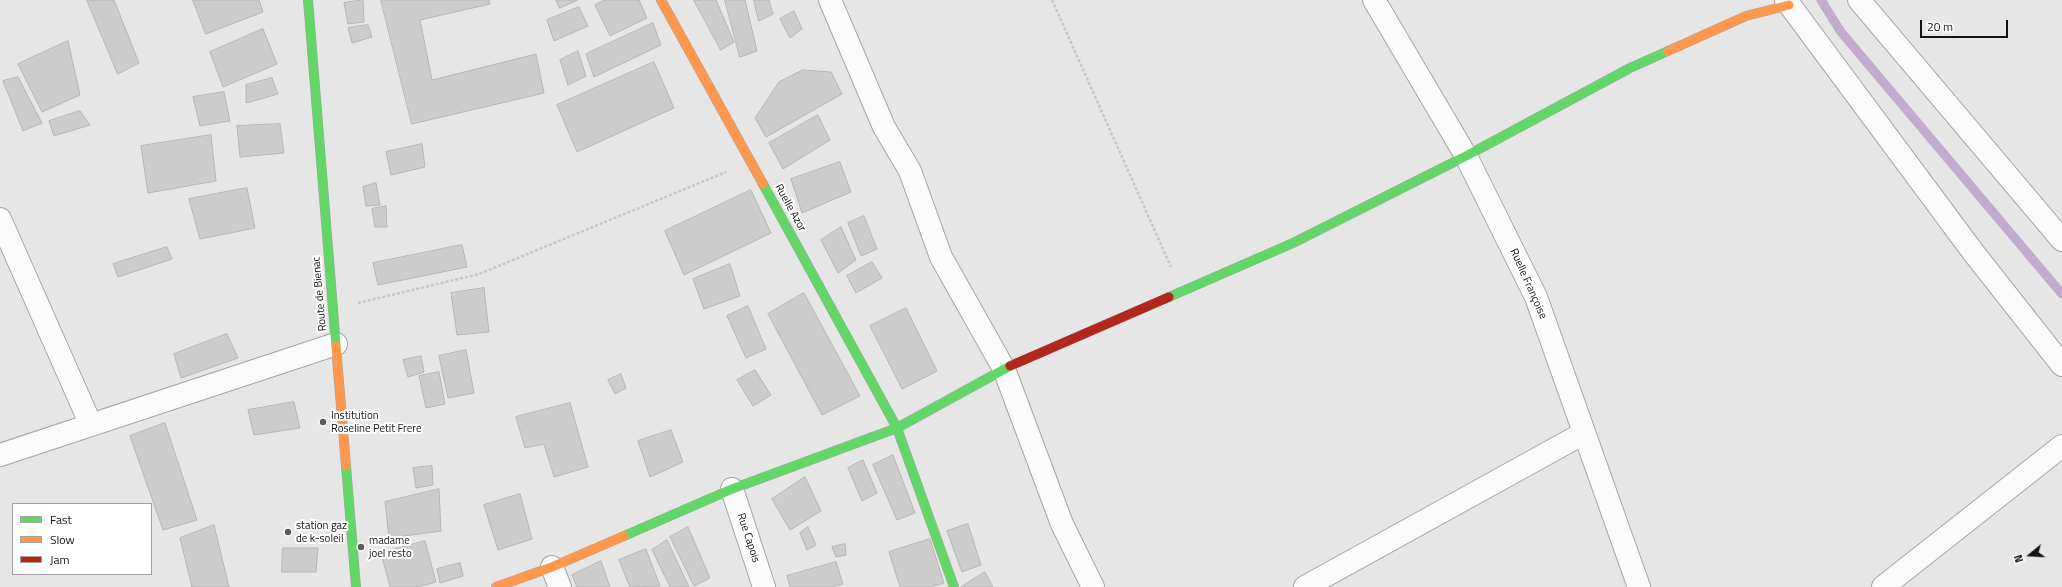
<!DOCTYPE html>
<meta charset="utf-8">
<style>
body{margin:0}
#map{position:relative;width:2062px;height:587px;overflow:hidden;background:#e7e6e7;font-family:"Titillium Web",sans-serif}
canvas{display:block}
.legend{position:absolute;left:12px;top:503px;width:140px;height:72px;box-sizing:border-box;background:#fff;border:1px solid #a1a0a1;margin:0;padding:5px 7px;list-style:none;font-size:12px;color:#131213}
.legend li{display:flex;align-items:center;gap:8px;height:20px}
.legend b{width:20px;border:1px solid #a1a0a1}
.north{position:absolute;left:2010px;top:535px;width:40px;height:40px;-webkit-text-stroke:3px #fff;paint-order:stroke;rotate:252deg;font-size:11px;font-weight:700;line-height:16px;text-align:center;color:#131213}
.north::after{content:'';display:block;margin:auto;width:14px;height:18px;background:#131213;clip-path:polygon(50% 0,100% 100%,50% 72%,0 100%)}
.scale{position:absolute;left:1920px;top:20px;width:88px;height:18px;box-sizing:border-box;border:2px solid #131213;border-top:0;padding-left:5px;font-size:12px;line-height:14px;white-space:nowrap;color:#131213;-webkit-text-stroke:3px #fff;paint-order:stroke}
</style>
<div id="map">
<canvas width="2062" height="587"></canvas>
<ul class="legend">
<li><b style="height:5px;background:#63d668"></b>Fast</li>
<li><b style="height:5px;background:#ff974d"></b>Slow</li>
<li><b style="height:5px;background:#b3261e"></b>Jam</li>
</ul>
<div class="north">N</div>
<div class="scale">20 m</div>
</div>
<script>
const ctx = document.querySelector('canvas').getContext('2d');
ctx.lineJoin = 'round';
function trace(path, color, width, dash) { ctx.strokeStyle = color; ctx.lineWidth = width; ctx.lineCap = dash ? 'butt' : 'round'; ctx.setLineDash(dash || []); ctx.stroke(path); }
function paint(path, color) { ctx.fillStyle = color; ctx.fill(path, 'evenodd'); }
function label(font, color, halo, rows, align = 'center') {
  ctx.font = font + ' "Titillium Web",sans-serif'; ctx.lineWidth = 4; ctx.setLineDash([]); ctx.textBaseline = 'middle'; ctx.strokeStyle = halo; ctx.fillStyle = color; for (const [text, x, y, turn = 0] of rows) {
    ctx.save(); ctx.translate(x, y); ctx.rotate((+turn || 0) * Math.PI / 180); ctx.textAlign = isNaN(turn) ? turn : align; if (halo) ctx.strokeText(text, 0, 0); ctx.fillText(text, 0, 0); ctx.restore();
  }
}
trace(new Path2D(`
 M1821,0l20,32 221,262`), '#c1accc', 9);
const building = new Path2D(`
 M87,0h27l25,63 -21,11z
 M193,0h66l4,12 -57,22z
 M363,0l1,22 -16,2 -4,-21z
 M381,0h108l1,4 -70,16 12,60 104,-26 8,39 -132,31z
 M556,0h22l-18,8z
 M605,0h34l8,18 -37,18 -15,-31z
 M694,0h22l18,42 -13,8z
 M725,0h20l12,51 -17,6z
 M754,0h15l4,14 -14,7z
 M579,7l9,19 -34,15 -7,-21z
 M794,11l8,18 -12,9 -10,-19z
 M653,23l8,22 -67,32 -8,-23z
 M368,25l4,12 -20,6 -4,-15z
 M263,29l14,35 -54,23 -13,-35z
 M68,41l12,54 -38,17 -24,-48z
 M578,51l8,25 -18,9 -8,-25z
 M654,62l20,46 -97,44 -20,-47z
 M803,70l28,2 11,22 -76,43 -11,-19 24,-36z
 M18,77l24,46 -19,8 -20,-50z
 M272,78l6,16 -32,9v-18z
 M224,92l6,29 -30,5 -7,-29z
 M80,111l10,14 -36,11 -5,-15z
 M818,115l12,25 -47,29 -14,-26z
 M280,124l4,29 -44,4 -3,-31z
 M211,135l5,46 -68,12 -7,-47z
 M422,144l3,23 -34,8 -5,-23z
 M840,162l11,30 -49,21 -11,-34z
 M376,183l4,22 -14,1 -3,-19z
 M247,188l8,40 -55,11 -11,-40z
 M751,190l20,43 -87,42 -19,-44z
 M386,206l1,21h-12l-3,-18z
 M864,216l13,33 -16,7 -13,-33z
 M841,227l15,33 -18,13 -17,-33z
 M462,245l5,22 -89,18 -5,-22z
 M167,247l5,12 -54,18 -5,-13z
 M872,262l10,16 -26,15 -9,-17z
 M730,264l10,32 -36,13 -11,-30z
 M484,288l5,44 -32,3 -6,-42z
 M804,293l56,103 -38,19 -54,-101z
 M748,306l18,43 -20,9 -19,-42z
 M906,308l31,63 -35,18 -32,-63z
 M227,334l11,24 -57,20 -7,-24z
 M466,350l8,43 -26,5 -9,-42z
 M421,356l3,16 -16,5 -5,-17z
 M755,370l16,25 -18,11 -16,-26z
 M439,372l6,32 -19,4 -7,-32z
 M621,374l5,14 -11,6 -7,-14z
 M294,402l6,26 -46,7 -6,-25z
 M570,403l18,64 -34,10 -10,-33 -19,4 -9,-31z
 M165,423l32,97 -34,10 -33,-94z
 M671,430l12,32 -33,15 -12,-36z
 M893,455l22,58 -18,7 -24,-55z
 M863,460l14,33 -15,8 -14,-33z
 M432,466l1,19 -17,3 -3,-20z
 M805,477l16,34 -31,19 -18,-31z
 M439,489l2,42 -52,7 -4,-36z
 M520,494l12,45 -34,11 -14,-45z
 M968,524l13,41 -19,7 -15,-41z
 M214,525l15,62h-37l-12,-49z
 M688,527l22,51 -16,8 -24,-49z
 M808,527l8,18 -9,5 -7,-17z
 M930,539l14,44 -14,4h-30l-11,-35z
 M667,540l22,47h-19l-18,-37z
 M425,541l11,41 -18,5h-28l-9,-34z
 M845,544l1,11 -10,2 -4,-10z
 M283,548h35l-2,24h-34z
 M646,549l14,37 -30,1 -11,-27z
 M601,561l9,26h-33l-5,-12z
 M836,562l7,22 -12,3h-41l-3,-11z
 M460,563l3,13 -23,7 -3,-14z
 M985,572l8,15h-32z`);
paint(building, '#cdcccc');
trace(building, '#b6b5b5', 1);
const street = new Path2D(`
 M830,0l54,127 26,44 31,86 63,112 58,155 31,63
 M1374,0l92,156 70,141 103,290
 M1786,0l187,252 89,113
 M1859,0l203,240
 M0,219l91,206
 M0,455l336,-111
 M732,489l32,98
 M552,567l8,20
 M1305,587l279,-154
 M1883,587l179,-141`);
const fast = new Path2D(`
 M308,0l28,346
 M763,184l134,244 57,159
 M1169,297l124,-54 173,-87 164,-88 38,-17
 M346,466l10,121
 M624,536l108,-47 165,-61 113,-62`);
const slow = new Path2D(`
 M661,0l102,184
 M1668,51l78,-35 43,-11
 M336,346l10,120
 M496,587l56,-20 72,-31`);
const jam = new Path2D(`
 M1010,366l159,-69`);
trace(street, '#a5a5a5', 24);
trace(fast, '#a5a5a5', 10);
trace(slow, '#a5a5a5', 10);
trace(jam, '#a5a5a5', 10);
trace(new Path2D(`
 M1052,0l119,267
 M358,303l121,-29 247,-102`), '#c8c7c8', 2.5, [3, 2]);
trace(street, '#fbfbfb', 22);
trace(fast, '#63d668', 9);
trace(slow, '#ff974d', 9);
trace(jam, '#b3261e', 9);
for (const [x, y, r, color] of [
 [323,422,4,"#5d5c5d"],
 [288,532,4,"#5d5c5d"],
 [361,547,4,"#5d5c5d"]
]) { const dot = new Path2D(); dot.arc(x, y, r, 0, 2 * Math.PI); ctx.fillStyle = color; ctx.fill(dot); trace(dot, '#fff', 1.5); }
label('11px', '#131213', '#fff', [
 ["Ruelle Azor",790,208,61],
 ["Ruelle Françoise",1528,284,66],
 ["Route de Bienac",320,294,-95],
 ["Rue Capois",748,538,72]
]);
label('11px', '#131213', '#fff', [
 ["Institution",331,416],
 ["Roseline Petit Frere",331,429],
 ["station gaz",296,526],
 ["de k-soleil",296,539],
 ["madame",369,541],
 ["joel resto",369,554]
], 'left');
</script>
